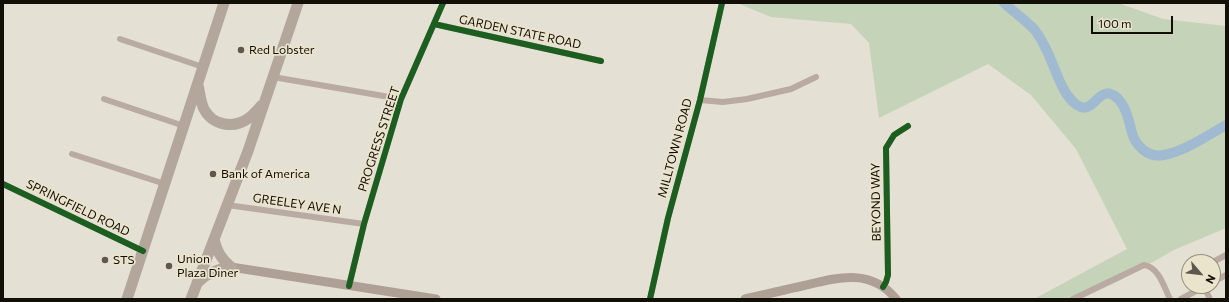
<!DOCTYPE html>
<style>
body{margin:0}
#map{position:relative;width:1229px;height:302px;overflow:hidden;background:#e4e0d3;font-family:Commissioner,sans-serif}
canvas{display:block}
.frame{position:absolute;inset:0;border:4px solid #120f07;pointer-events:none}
.north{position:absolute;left:1181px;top:254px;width:40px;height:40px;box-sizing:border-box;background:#ebe4cc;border:1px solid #948f7d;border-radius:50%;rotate:118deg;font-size:11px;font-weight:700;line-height:16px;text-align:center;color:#120f07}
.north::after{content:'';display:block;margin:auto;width:14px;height:18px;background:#5c584e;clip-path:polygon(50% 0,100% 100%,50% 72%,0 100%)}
.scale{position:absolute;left:1091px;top:16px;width:82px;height:18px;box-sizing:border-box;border:2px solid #120f07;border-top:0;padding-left:5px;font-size:12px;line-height:14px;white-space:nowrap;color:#120f07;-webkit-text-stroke:3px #ebe4cc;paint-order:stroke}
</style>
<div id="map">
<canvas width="1229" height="302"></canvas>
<div class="frame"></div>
<div class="north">N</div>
<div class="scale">100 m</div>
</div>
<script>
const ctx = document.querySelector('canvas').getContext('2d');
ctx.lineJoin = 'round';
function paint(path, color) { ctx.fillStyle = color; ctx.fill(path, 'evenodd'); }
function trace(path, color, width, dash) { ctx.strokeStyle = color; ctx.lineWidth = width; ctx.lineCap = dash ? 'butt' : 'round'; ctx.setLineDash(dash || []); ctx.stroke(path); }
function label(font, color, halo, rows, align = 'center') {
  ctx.font = font + ' Commissioner,sans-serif'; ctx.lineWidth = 3.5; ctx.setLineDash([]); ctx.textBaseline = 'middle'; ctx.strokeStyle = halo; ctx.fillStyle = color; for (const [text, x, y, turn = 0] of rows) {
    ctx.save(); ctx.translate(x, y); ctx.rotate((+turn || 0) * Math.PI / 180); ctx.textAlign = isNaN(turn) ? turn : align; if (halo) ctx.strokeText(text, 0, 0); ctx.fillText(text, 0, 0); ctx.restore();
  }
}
paint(new Path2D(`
 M737,3h381l45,16 63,7v202l-52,22 -53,30 -40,19h-47l93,-50 -51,-100 -45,-54 -43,-31 -109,54 -10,-75 -18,-19 -80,-7z`), '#c5d3b8');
trace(new Path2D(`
 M1004,3c10,9 21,17 30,26 4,5 8,12 11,18 10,18 15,46 32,58 17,12 21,-22 39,-8 10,8 13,24 16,36 4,13 16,25 31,22 20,-3 46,-20 63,-30`), '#a0bad2', 10);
trace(new Path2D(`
 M434,24l167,37
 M120,39l83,28
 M273,77l128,22
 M104,99l80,27
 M700,100l23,2 24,-3 44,-10 25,-12
 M72,154l93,30
 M3,184l140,67
 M227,205l137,19
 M1213,262l13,-7
 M1213,269l5,10
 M1213,282l13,-7
 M349,286l15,-62 37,-125 42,-96
 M883,287l3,-5 2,-7 -2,-127 8,-13 14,-9
 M1204,287l6,12
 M650,299l18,-81 32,-118 22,-97
 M1073,299l71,-34c15,2 20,22 26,34
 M1181,299l24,-13`), '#b9aba2', 6);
trace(new Path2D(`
 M231,267l205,32
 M745,299c19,-4 38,-9 57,-13 34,-8 68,-19 94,13`), '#afa095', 9);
trace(new Path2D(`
 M198,85c2,8 2,16 6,24 9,17 30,20 45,9 5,-4 9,-9 13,-13
 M214,239c3,12 7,20 17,28
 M197,283c10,-10 20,-14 34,-16
 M127,299l97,-296
 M191,299l57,-148 50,-148`), '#b3a79b', 11);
trace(new Path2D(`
 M434,24l167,37
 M3,184l140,67
 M349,286l15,-62 37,-125 42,-96
 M883,287l3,-5 2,-7 -2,-127 8,-13 14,-9
 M650,299l18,-81 32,-118 22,-97`), '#1b5e20', 6);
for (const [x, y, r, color] of [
 [241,50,4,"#5c584e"],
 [213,174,4,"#5c584e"],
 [105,260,4,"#5c584e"],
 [169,266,4,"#5c584e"]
]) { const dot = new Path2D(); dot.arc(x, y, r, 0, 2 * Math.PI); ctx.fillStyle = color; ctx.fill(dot); trace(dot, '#ebe4cc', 1.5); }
label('12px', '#120f07', '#ebe4cc', [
 ["GARDEN STATE ROAD",520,32,12],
 ["PROGRESS STREET",379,139,-72],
 ["MILLTOWN ROAD",675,148,-75],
 ["BEYOND WAY",876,202,-91],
 ["GREELEY AVE N",297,204,8],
 ["SPRINGFIELD ROAD",78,208,26]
]);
label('12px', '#120f07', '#ebe4cc', [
 ["Red Lobster",249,50],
 ["Bank of America",221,174],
 ["Union",177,259],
 ["Plaza Diner",177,273],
 ["STS",113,260]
], 'left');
</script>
